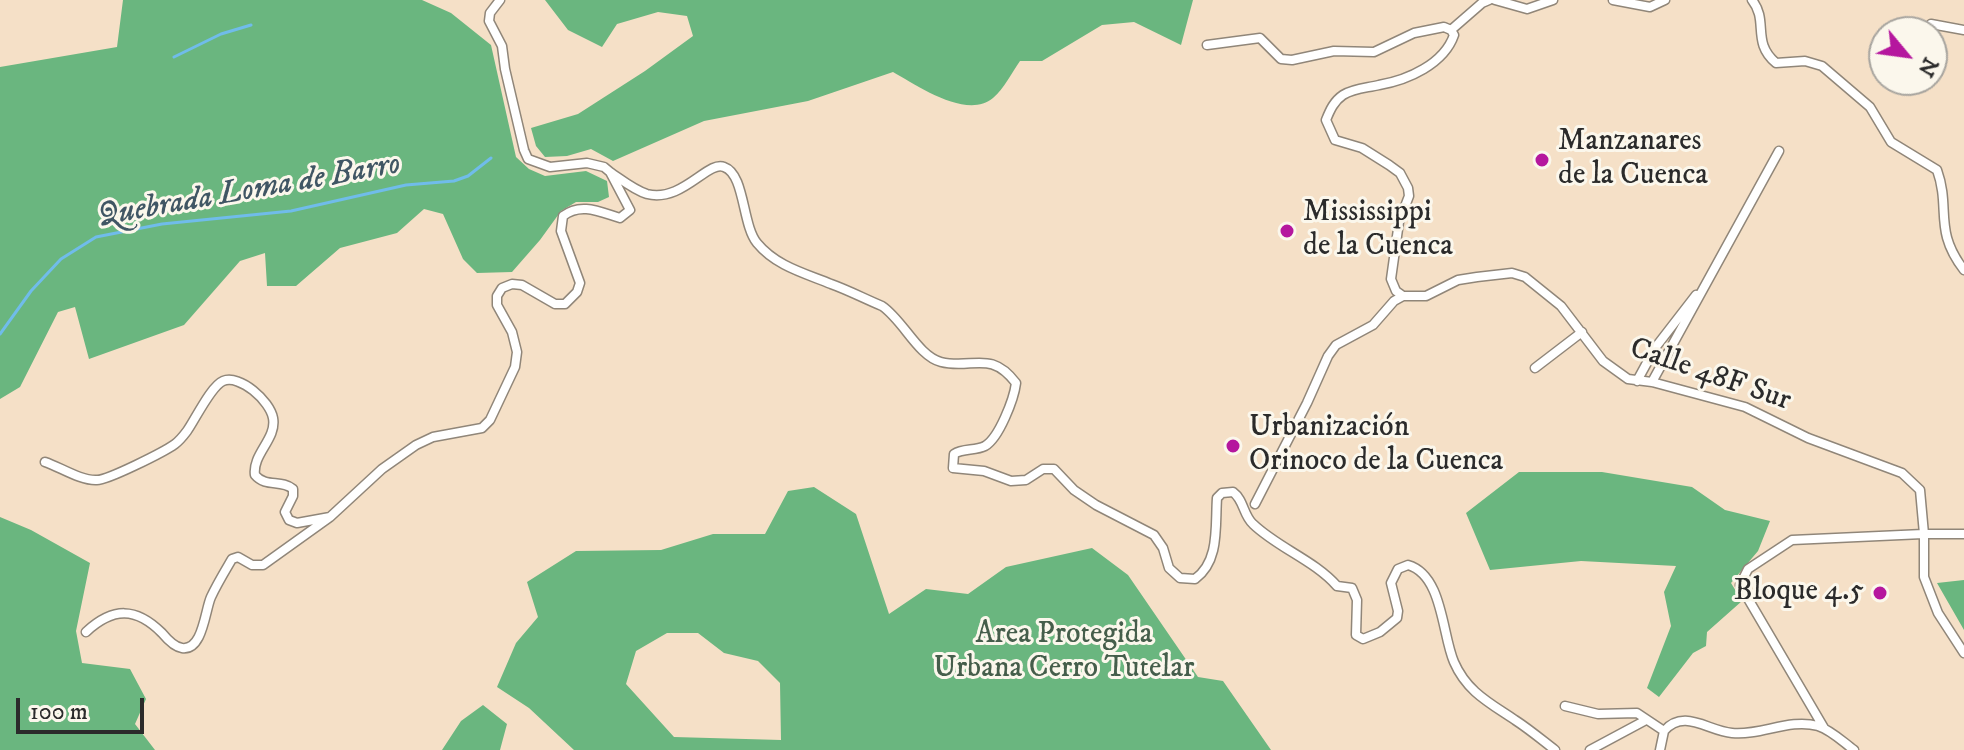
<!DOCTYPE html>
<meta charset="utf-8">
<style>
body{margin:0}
#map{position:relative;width:1964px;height:750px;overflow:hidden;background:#f5e0c7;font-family:"IM FELL DW Pica",serif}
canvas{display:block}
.north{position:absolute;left:1868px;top:16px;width:80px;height:80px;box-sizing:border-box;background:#fbf7ec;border:2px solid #a8a59f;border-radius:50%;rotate:119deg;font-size:22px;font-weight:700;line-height:32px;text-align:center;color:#2b2b2b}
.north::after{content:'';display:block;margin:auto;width:28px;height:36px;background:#b5179e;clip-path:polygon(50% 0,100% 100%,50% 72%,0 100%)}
.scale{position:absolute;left:16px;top:698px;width:128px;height:36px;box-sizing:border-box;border:4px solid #2b2b2b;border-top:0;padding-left:10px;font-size:24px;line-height:28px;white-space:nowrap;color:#2b2b2b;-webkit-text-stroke:6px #fbf7ec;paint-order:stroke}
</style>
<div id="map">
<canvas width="1964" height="750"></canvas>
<div class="north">N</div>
<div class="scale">100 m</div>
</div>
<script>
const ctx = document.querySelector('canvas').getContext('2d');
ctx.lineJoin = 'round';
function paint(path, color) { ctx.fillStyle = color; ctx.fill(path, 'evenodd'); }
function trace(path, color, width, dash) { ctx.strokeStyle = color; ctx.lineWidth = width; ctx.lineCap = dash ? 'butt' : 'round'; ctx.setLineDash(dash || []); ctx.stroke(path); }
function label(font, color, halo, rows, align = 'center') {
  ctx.font = font + ' "IM FELL DW Pica",serif'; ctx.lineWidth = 6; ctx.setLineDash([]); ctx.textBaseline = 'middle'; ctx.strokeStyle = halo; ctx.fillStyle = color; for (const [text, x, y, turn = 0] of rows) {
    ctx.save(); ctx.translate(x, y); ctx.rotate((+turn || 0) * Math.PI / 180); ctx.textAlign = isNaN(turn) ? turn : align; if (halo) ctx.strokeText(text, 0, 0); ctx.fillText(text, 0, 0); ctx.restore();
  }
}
paint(new Path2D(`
 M123,0h299l29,13 40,32 25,112 13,12 16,7 41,-5 21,10 2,16 -11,5h-22l-15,9 -21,29 -28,32 -35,1 -14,-14 -20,-45 -19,-5 -27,24 -57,15 -44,38h-29l-2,-33 -25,8 -56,64 -95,34 -14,-52 -17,5 -38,75 -20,12v-332l117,-20z
 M545,0h648l-12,45 -47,-23 -32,3 -60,36h-22c-8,11 -16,28 -27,37 -26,22 -75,-12 -100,-26l-85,29 -104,20 -91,40 -22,-12 -24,7 -22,1 -9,-11 -5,-18 47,-14 67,-43 48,-35 -6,-20 -29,-4 -41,12 -15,23 -34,-17z
 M1519,472h83l90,15 33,23 45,11 -12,30 -27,32 11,18 -35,31 -1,14 -13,7 -34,44 -12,-9 24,-62 -7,-34 12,-26 -95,-5 -91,9 -24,-57z
 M814,487l42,27 33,100 37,-25 42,5 38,-27 86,-19 36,27 70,102 25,4 48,69h-697l-45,-42 -32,-21 19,-44 22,-26 -11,-35 49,-31 85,-1 52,-16h52l23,-43zM667,633h31l26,20 34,8 22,22 1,57 -107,-3 -48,-53 10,-33z
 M0,517l31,13 59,33 -14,68 6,32 48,6 16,30 -11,25 20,26h-155z
 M1964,580v50l-27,-47z
 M483,705l24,19 -7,26h-58l19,-29z`), '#6ab67f');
trace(new Path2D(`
 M174,57l47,-23 30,-9
 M0,334l31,-43 30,-32 35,-22 66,-13 129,-13 115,-26 48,-4 14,-5 23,-18`), '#70bcea', 3);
const street = new Path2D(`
 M1495,0l32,9 26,-9
 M1613,0l37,7 15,-7
 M1752,0c17,21 -1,42 24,63l29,-2 17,5 48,41 21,35 46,28c14,39 -4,60 27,100
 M1931,24l33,6
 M1451,30l31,-27 7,-3
 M1207,45l53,-7 21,21 11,1 42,-9 40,1 40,-19 30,-6 7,3 3,5c-10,29 -46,45 -75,50 -12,3 -25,3 -36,10 -9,6 -13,15 -17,25l9,20 27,8 27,17 11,8 8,15 1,8 -10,26 -8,57 5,12 7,5h23l32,-16 19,-3 35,-4 13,4 36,29 42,55 25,18 24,3 93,25 63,31 94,35 18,17 4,44v43l14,36 26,40
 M610,172c12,8 24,18 37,22 35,9 61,-34 77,-27 21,7 18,58 33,76 19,23 47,30 74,41 17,6 34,15 51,22 21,14 36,50 59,56 31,8 49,-13 75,21 -2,16 -17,55 -31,63 -10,5 -22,2 -31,8l-1,14 31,3 27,10 15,-1 17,-11h11l20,21 22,15 58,30 9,13 6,20 11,10 15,1c25,-18 20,-53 22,-81l5,-5 11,-1c11,8 10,23 20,32 25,24 61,36 84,62l15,2 5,12 -1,35 7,4 17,-7 17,-14 1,-7 -7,-28 7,-14 10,-4c35,10 34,70 46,97 13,30 36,41 61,58 14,9 27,20 40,30
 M1535,368l47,-36
 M1637,381l18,-33 41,-53
 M1652,382l127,-231
 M45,462c15,5 36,19 52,18 11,0 67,-28 78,-36 4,-3 9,-9 12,-13 8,-11 24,-45 36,-50 17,-7 47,20 50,37 4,21 -21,36 -18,57 11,13 26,4 38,14v7l-8,16 4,8 8,3 33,-6 52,-48 34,-24 17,-8 49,-9 8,-8 25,-53 2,-15 -5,-20 -15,-27v-9l5,-8 10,-4 10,1 33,19h10l12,-12 3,-9 -19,-52 2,-15c18,-14 37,-4 57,2l10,-8 -20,-38 -6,-5 -17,-4 -37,4 -22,-8 -4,-9 -19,-81 -3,-23 -13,-25 1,-8 10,-13
 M1255,504l52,-101 21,-47 8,-11 37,-20 21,-24 9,-5
 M86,632c27,-25 50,-25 76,1 5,6 12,14 20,15 21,3 23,-38 29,-51 6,-13 14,-26 21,-38l6,-2 14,8h11l67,-48
 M1565,706l33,8 39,-1 27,18
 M1824,728l-84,-143 8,-16 44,-29 131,-6h41
 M1664,731c20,-23 44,0 68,2 29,3 57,-15 86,-7 13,4 25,16 36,24
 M1590,750l56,-30
 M1660,750l4,-19`);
trace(street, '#908679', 11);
trace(street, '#fff', 8);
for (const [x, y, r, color] of [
 [1542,160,8,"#b5179e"],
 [1287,231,8,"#b5179e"],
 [1233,446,8,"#b5179e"],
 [1880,593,8,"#b5179e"]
]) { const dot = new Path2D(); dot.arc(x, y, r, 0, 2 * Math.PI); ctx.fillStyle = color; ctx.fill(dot); trace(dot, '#fbf7ec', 3); }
label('30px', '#2b2b2b', '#fbf7ec', [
 ["Manzanares",1558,143],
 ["de la Cuenca",1558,177],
 ["Mississippi",1303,214],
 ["de la Cuenca",1303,248],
 ["Urbanización",1249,429],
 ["Orinoco de la Cuenca",1249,463],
 ["Bloque 4.5",1864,593,"right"]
], 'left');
label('30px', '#2b2b2b', '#fbf7ec', [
 ["Calle 48F Sur",1710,376,19]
]);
label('30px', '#455e4b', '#fbf7ec', [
 ["Area Protegida",1064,636],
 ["Urbana Cerro Tutelar",1064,670]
]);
label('italic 32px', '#405664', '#fbf7ec', [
 ["Quebrada Loma de Barro",249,192,-10]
]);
</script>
